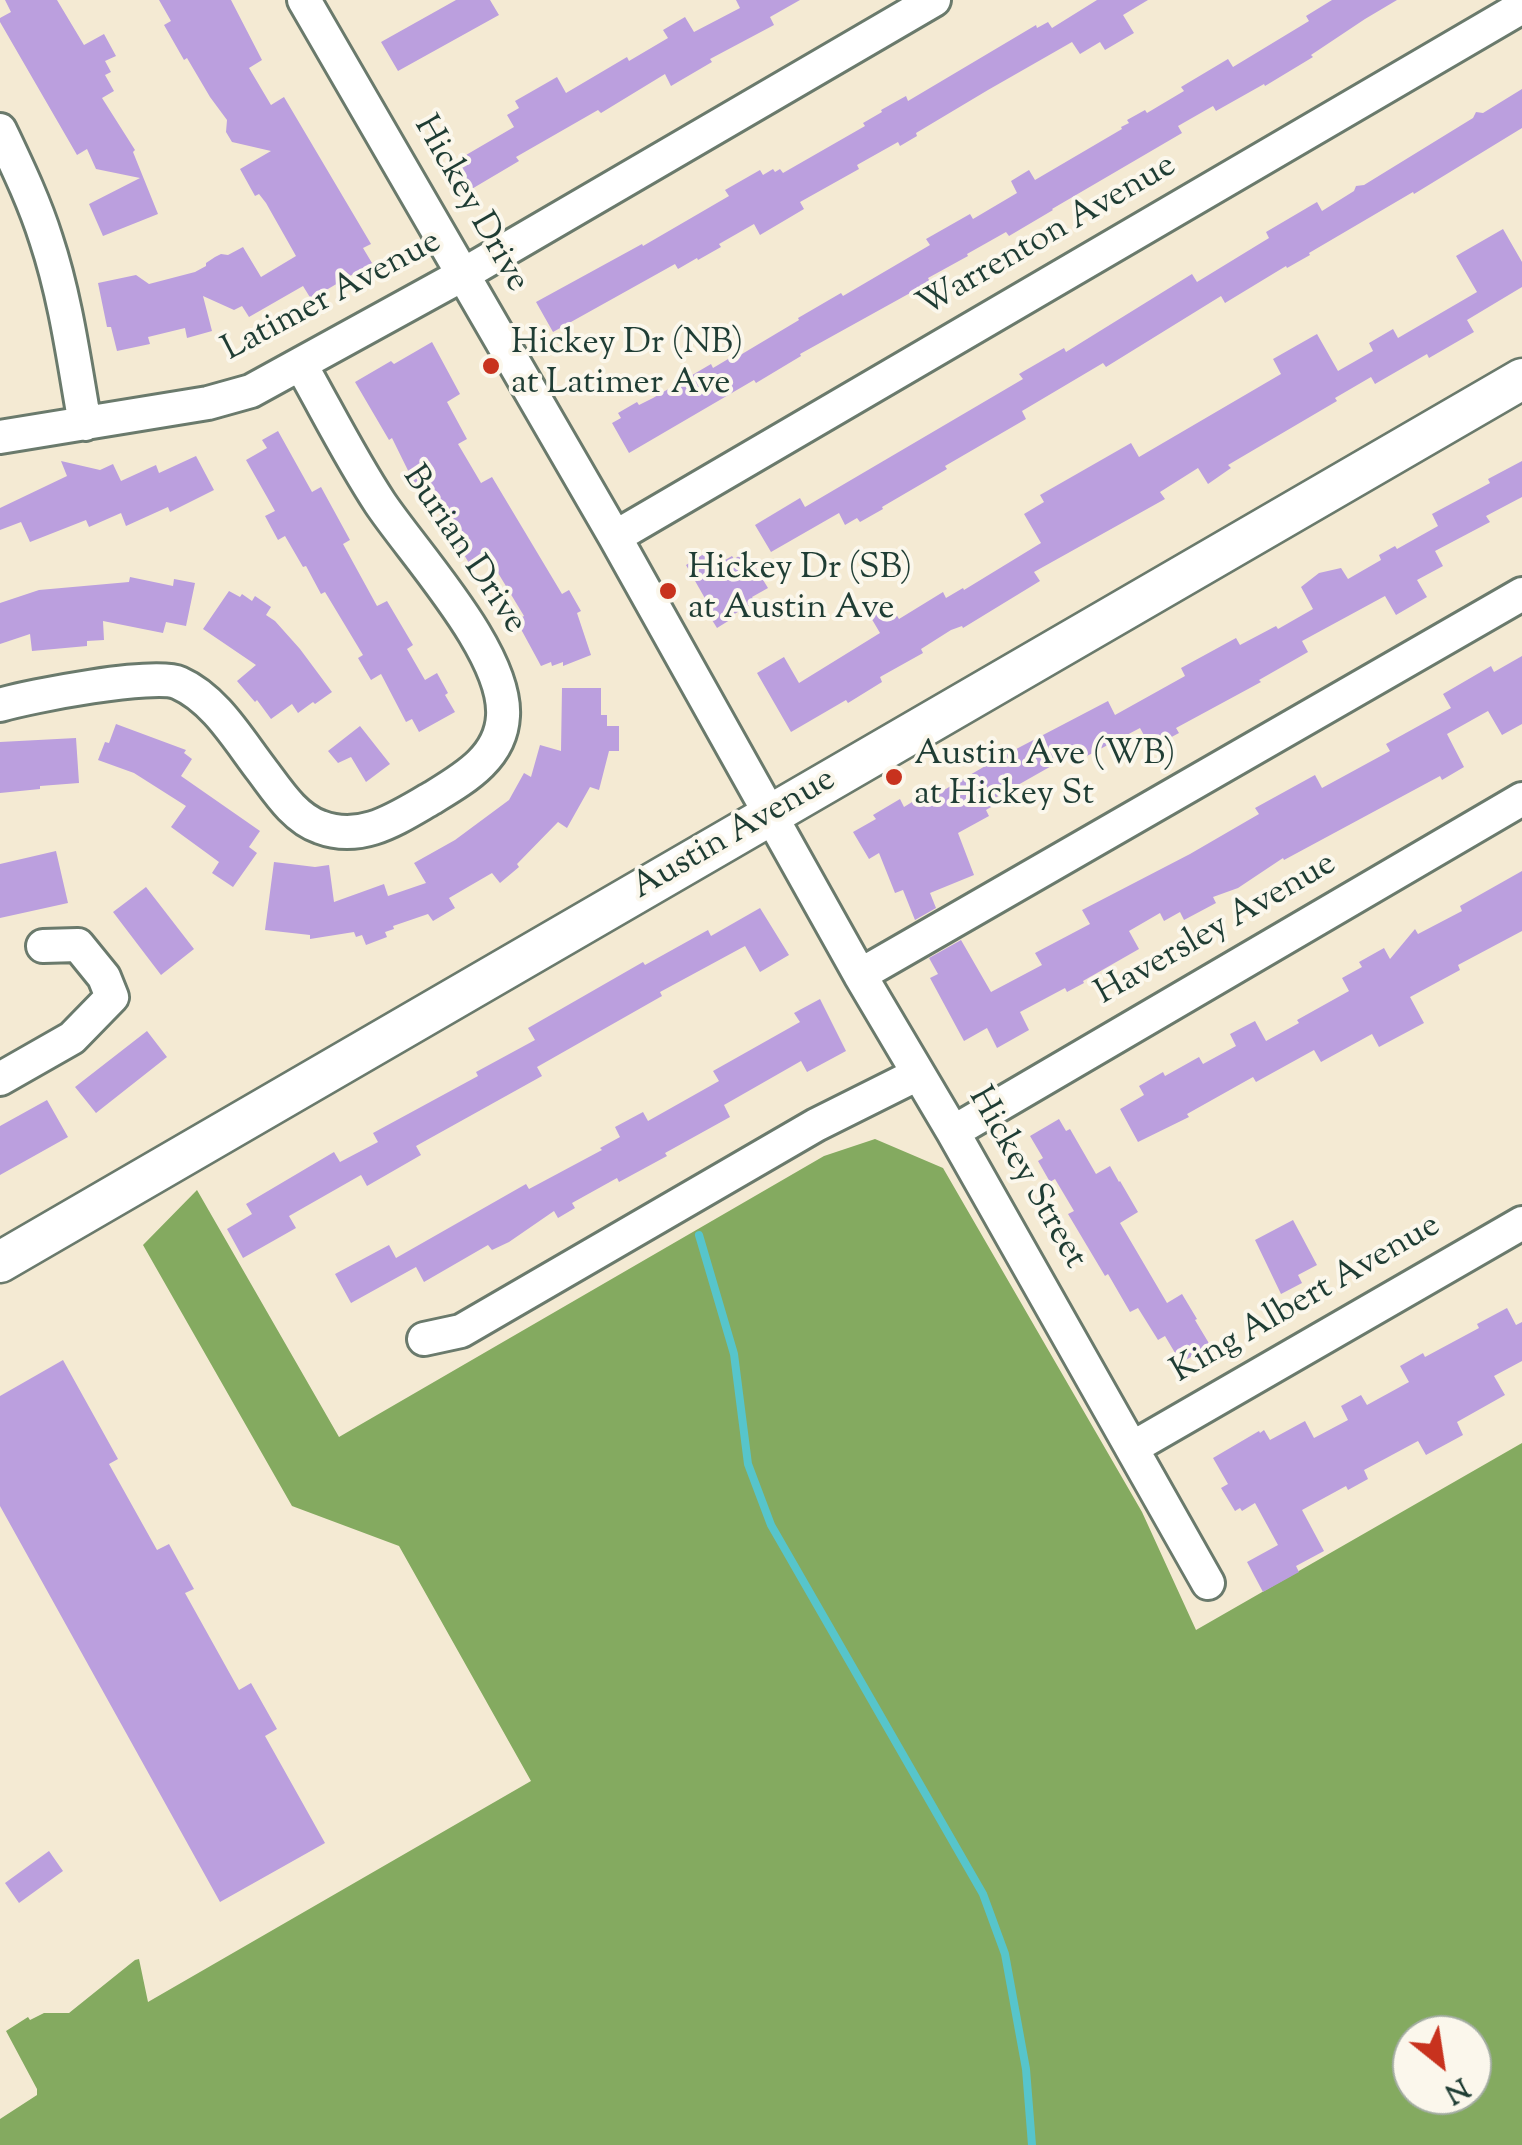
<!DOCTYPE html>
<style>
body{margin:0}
#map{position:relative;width:1522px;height:2145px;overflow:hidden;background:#f4ead3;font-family:"Sorts Mill Goudy",serif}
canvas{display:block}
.north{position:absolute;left:1392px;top:2015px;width:100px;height:100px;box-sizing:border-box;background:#fbf7ec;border:2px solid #a3ada2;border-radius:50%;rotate:150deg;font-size:28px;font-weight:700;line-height:40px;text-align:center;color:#1f3d34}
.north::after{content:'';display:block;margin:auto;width:35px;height:45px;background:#c8321e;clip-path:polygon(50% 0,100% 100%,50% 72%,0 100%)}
</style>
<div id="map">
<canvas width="1522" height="2145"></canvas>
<div class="north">N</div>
</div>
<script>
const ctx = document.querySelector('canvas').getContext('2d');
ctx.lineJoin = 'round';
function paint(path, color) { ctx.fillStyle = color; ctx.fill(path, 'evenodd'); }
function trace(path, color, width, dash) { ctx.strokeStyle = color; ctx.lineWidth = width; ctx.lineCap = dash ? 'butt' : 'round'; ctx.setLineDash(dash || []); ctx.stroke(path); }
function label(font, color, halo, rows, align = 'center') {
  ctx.font = font + ' "Sorts Mill Goudy",serif'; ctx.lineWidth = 8; ctx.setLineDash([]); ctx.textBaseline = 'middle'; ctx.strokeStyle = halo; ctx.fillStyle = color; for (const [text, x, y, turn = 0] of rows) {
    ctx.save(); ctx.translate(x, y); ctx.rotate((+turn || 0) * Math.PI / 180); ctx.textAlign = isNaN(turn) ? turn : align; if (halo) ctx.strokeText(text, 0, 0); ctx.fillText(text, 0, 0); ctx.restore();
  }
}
paint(new Path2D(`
 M875,1139l68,29 199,344 54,118 326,-187v702h-1522v-26l37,-24v-6l-31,-58 22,-14 2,3 14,-7h25l66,-53 4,-1 9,43 383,-221 -132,-235 -107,-40 -149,-261 54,-55 142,247 485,-281zM1412,2035h60v60h-60z`), '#84aa60');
trace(new Path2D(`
 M699,1235l35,119 14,110 23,61 212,369 22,60 21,115 6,76`), '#57c5cb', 8);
paint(new Path2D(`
 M5,0h52l27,45 20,-11 12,22 -11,5 6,11 -6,3 9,16 -12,7 33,52 -2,2 25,62 -55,22 -14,-32 51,-26 -44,-9 -9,-20 -10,6 -77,-133v-4l11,-6z
 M159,0h72l31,60 -13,8 22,37 13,-8 87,147 -8,4 9,15 -61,36 -8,-13 -54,31 -7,-11 -8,4 -31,-14 9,35 -25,7 -2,-10 -37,9 2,7 -33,7 -6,-24h-4l-9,-44 38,-8 13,9 46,-12 11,-6v-3l9,-6 6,-3 7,1 15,-8 18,30 35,-21 -30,-53 -7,-9 -4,2 -15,-27 31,-18 -39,-9 -6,-10 1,-12 -17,-23 -23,-39 -3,2 -20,-35 7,-4z
 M456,0h34l9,15 -101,56 -17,-29z
 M736,0h64l-30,17 4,8 -64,34 2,3 -41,24 -6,-12 -64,39 -3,-3 -82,47 3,4 -49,29 -16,-28 60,-35 -7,-12 12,-7 -4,-7 42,-24 9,16 61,-36 2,4 39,-23 -5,-8 22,-13 9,15 46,-24z
 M1097,0h51l-25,15 11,18 -29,17 -5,-8 -20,12 -8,-12 -84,48 -72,43 1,3 -17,10 -2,-4 -41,23 2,4 -59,33 4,7 -44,26 -6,-11 -35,20 2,3 -23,13 -1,-2 -19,11 -3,-5 -122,68 -17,-30 106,-58 1,2 86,-50 -4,-6 35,-20 3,5 10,-6 2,3 5,-3 3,4 82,-47 -2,-3 19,-11 -1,-2 25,-14 2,5 128,-76 1,3 11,-6 4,6z
 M1332,0h65l-32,19 -54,36 2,2 -48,29 -1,-2 -48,27 -3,-5 -35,20 4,7 -130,76 1,1 -44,26 -3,-4 -39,22 1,2 -40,22 2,4 -130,72 1,2 -45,27 -2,-3 -125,73 -17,-30 9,-5 -3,-5 19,-11 2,3 14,-7 58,-34 2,4 27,-16 2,2 57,-34 -1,-2 43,-25 2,3 87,-51 -4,-6 44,-25 3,5 44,-26 -6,-12 18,-11 6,10 87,-51 -1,-2 8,-4 -2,-3 18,-10 2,3 37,-22 -3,-4 47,-28 5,8 76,-46 -3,-5z
 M1522,89v39l-108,66 -1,-2 -104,61 1,2 -23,13 -1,-2 -61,37 -4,-7 -115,71 -3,-4 -81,48 4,8 -81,47 2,3 -65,38 1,2 -23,13 -3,-4 -12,7 -6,-12 -68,39 -16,-27 45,-27 5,9 218,-128 -4,-5 45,-26 2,4 126,-78 5,8 72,-44 -3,-6 51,-30 5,9 32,-20 2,-5 8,-1 109,-67 3,-6 7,1z
 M1503,229l19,33v25l-55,33 7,12 -45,26 -2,-4 -52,30 -4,-7 -36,21 2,3 -109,64 3,3 -23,16 -10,-16 -38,24 5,7 -131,73 6,9 -77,47 -1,-2 -11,4 -30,19 2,4 -43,24 2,5 -34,21 -2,-3 -55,32 -34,-59 27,-16 15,26 81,-50 -10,-17 20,-12 9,15 44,-27 3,6 17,-10 1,2 77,-47 -17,-29 20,-12 -4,-7 91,-52 8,14 142,-83 -8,-15 44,-25 21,37 35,-20 -4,-8 24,-14 5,9 79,-46 -21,-36z
 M432,342l28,52 -13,8 20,37 -9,5 23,39 11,-6 70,117 7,-4 12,21 -4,2 14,42 -28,11v-4l-11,4 -1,-4 -10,4 -25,-46 8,-4 -38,-63 -17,10 -37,-61 -7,3 -33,-67 -3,2 -34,-58 36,-21 3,3z
 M278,431l34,61 9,-5 29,53 -7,4 34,62 10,-5 26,44 -6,4 18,31 12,-7 11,20 -3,2 10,17 -36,20 -7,-13 -6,3 -25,-48 -10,6 -13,-22 5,-3 -38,-63 -4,2 -15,-28 -3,1 -18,-31 -7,4 -13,-24 10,-5 -29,-51 21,-12 -5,-8z
 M196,456l18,34 -44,22 -2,-5 -42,19 -5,-13 -32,14 -3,-7 -56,22 -9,-20 -21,8v-22l67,-32 -6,-15 39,9 13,-6 8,17 35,-16 3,8z
 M1522,461v36l-36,19 4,6 -55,29 8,15 -26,14 10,17 -31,18 -11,-19 -83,45 6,11 -49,28 2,2 -85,46 3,5 -28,15 -11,-20 -55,29 -1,-3 -12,6 -3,-4 -74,42 3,5 -12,7 3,6 -31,17 16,42 -44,18 6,15 -21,12 -12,-30 -8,3 -16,-40 -10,6 -16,-27 23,-13 -3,-4 27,-16 4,8 13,-8 3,5 79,-46 109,-57 7,14 70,-39 -4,-8 55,-30 4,7 36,-19 2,3 35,-20 -12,-22 18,-14 22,-5 7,11 33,-19 -2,-5 16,-9 2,3 41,-23 -6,-12 58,-31 -2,-4z
 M707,552l8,14 17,-10 2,3 12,-7 22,36 -16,9 3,5 -24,14 2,2 -16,10 -10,-16 4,-3 -25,-44z
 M130,577l43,9 1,-7 21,4 -9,43 -20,-4 -3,11 -60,-12 1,19 -17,1v5l-55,5 -2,-17 -30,10v-41l39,-13 90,-8z
 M229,591l11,6 2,-3 10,7 3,-5 16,11 -5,8 9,6 25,28 32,43 -17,12 -2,-2 -15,11 -6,-9 -21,15 -14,-19 -2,2 -18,-21 19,-16 -53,-36z
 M1522,656v68l-20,11 -14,-24 -41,23 17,33 -22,13 -2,-4 -156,84 -1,-2 -45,30 -25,9 3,6 -32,17 -4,-8 -16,9 -4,-8 -31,18 10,18 -56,32 1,2 -17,9 -2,-4 -45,24 9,18 -32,18 -10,-20 -23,13 -34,-63 8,-4 -9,-16 32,-18 30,52 51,-27 -7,-12 55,-29 -8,-14 108,-56 69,-40 -4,-6 60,-33 7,13 68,-37 -4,-7 65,-36 -8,-14 48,-28 3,6z
 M562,688h39v27h6v11h12v25h-10l-10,39 -9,-3 -23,41 -9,-6 -41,42 2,3 -19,16 -8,-10 -43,25 6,10 -22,13 -5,-7 -35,12 1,3 -9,3 2,5 -21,8 -4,-10 -6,2 -2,-5 -44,7v-4l-45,-5 9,-68 41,5 14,-2 5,37 50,-18 4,12 38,-13 -12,-20 41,-23 54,-40 15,-27 7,4 9,-32 21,6z
 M116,724l70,26 -2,3 8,6 -11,17 79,55 -11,16 8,6 -24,34 -21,-14 7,-11 -48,-35 15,-21 -52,-33 -36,-13 7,-18 4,1z
 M360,726l30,38 -24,18 -15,-25 -13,6 -10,-12z
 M76,738l3,45 -39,3v3l-40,4v-51z
 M56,851l12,52 -68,15v-54z
 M1522,871v60l-64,34 2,5 -50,27 14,26 -45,24 -7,-13 -51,28 -7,-12 -58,32 -3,-5 -66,37 2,3 -51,25 -18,-33 24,-14 -5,-9 24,-14 2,4 34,-19 4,7 33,-18 -6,-12 25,-13 11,20 33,-18 -2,-3 52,-29 -7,-13 20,-11 -3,-5 25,-14 6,11 25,-30 3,5 44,-23 -2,-5z
 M146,887l48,62 -33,26 -48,-63z
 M760,908l29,47 -29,17 -15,-26 -85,46 2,4 -125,71 5,9 -126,70 5,9 -54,31 -6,-11 -72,41 7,12 -53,30 -16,-29 25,-15 -6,-10 88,-52 6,10 38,-20 -5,-9 105,-57 -2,-4 59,-32 -7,-12 115,-66 2,3 63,-35 3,6z
 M820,999l26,52 -39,21 -6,-11 -77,44 6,12 -65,36 2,3 -48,26 -2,-4 -45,25 3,5 -17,10 -4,-7 -45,31 -17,8 -4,-5 -64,37 -8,-15 -65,36 -16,-29 54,-29 7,13 130,-74 3,5 73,-39 -2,-2 20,-11 -5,-10 28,-15 5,9 71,-40 -6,-10 87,-49 -6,-9z
 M147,1031l20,26 -71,56 -21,-26z
 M47,1100l21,37 -68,38v-49z
 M1059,1119l7,12 4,-2 26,45 14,-8 9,16 1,-1 18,31 -18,11 47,80 15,-9 15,25 -2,1 15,25 -29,18 -16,-27 -7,4 -20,-32 -8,4 -22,-38 -3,2 -37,-62 6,-3 -19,-32 -5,3 -12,-21 5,-3 -13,-22z
 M1293,1220l24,45 -19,10 4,8 -21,11 -26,-54z
 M1507,1308l9,17 6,-3v39l-28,15 11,19 -48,27 6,13 -37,20 -8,-14 -54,29 4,9 -20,11 -2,-4 -44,24 22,41 -28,15 3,6 -36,20 -16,-30 31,-17 -23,-42 -13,8 -2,-3 -5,3 -14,-23 7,-4 -15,-26 46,-27 1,2 4,-3 6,10 35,-19 9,17 34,-18 -7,-14 20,-11 6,10 42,-23 -9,-16 23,-13 2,4 54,-29 -2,-4z
 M63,1360l55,99 -9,5 48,86 12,-6 25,45 -9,4 54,97 12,-7 26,46 -12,7 60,107 -105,59 -220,-396v-110z
 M49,1851l14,20 -44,32 -14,-20z`), '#bb9fde');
const minor = new Path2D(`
 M304,0l311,537 245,438 93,157 255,451
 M0,130c17,36 34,71 46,109 20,60 28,123 39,185
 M0,437l208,-34 43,-12 213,-117 470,-274
 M615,537l907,-530
 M0,705c30,-9 155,-33 179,-22 36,16 59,56 82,86 16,21 33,49 59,58 42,16 77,-9 112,-29 31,-19 69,-40 71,-82 4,-63 -88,-161 -123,-213 -29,-44 -53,-92 -79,-138
 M860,975l662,-381
 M0,1079l72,-41 40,-41 -8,-20 -26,-32 -35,1
 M953,1132l569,-333
 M424,1339l37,-8 355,-206 102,-51
 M1132,1448l390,-225`);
const major = new Path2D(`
 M0,1262l1522,-883`);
trace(minor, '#6a7a6c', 38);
trace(major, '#6a7a6c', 45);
trace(minor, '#fff', 32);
trace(major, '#fff', 40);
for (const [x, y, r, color] of [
 [491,366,10,"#c8321e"],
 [668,591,10,"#c8321e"],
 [894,777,10,"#c8321e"]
]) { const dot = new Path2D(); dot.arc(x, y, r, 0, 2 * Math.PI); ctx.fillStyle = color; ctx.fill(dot); trace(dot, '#fbf7ec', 4); }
label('35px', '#1f3d34', '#fbf7ec', [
 ["Hickey Drive",469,205,60],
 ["Warrenton Avenue",1048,238,-30],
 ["Latimer Avenue",333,298,-28],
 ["Burian Drive",462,551,56],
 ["Austin Avenue",735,836,-30],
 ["Haversley Avenue",1217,931,-30],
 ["Hickey Street",1025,1179,60],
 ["King Albert Avenue",1307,1301,-30]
]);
label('35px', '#1f3d34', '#fbf7ec', [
 ["Hickey Dr (NB)",511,346],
 ["at Latimer Ave",511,386],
 ["Hickey Dr (SB)",688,571],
 ["at Austin Ave",688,611],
 ["Austin Ave (WB)",914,757],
 ["at Hickey St",914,797]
], 'left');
</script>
